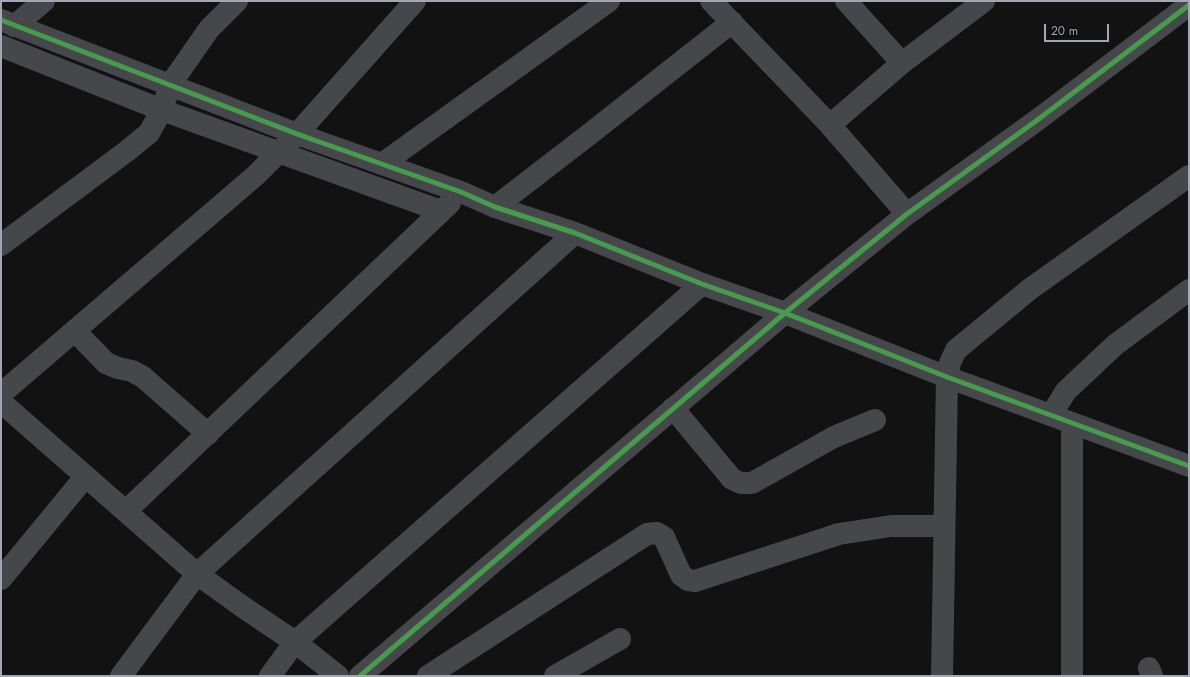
<!DOCTYPE html>
<style>
body{margin:0}
#map{position:relative;width:1190px;height:677px;overflow:hidden;background:#121212;font-family:Jost,sans-serif}
canvas{display:block}
.frame{position:absolute;inset:0;border:2px solid #a3a7b3;pointer-events:none}
.scale{position:absolute;left:1044px;top:24px;width:65px;height:18px;box-sizing:border-box;border:2px solid #a3a7b3;border-top:0;padding-left:5px;font-size:12px;line-height:14px;white-space:nowrap;color:#a3a7b3;-webkit-text-stroke:3px #0c0c0e;paint-order:stroke}
</style>
<div id="map">
<canvas width="1190" height="677"></canvas>
<div class="frame"></div>
<div class="scale">20 m</div>
</div>
<script>
const ctx = document.querySelector('canvas').getContext('2d');
ctx.lineJoin = 'round';
function trace(path, color, width, dash) { ctx.strokeStyle = color; ctx.lineWidth = width; ctx.lineCap = dash ? 'butt' : 'round'; ctx.setLineDash(dash || []); ctx.stroke(path); }
trace(new Path2D(`
 M711,1l119,124 77,89
 M846,1l56,62 82,-62
 M1,20l296,114 164,58 34,15 80,26 127,51 83,29 162,64 242,89
 M14,26l30,-25
 M1,46l161,64 279,101
 M830,125l72,-62
 M382,164l227,-163
 M495,207l96,-74 141,-111
 M1,245l126,-94 22,-18 13,-23 8,-25 39,-56 28,-28
 M75,331l31,32 12,5 14,3 11,6 65,57
 M1,394l254,-218 42,-42 118,-133
 M1,402l196,172 46,33 52,35 43,34
 M673,408l59,71 9,4h11l82,-46 41,-17
 M1051,415l15,-24 49,-46 74,-55
 M1072,423v252
 M126,511l324,-308
 M1,579l84,-102
 M1149,668l3,8
 M121,676l76,-102 378,-341
 M270,676l25,-34 407,-358
 M360,676l425,-363 122,-99 129,-93 153,-116
 M428,676l219,-142 10,-1 7,4 17,38 7,5 7,1 144,-47 52,-8h53
 M555,676l65,-37
 M942,676l5,-299 3,-14 6,-13 74,-61 159,-113`), '#46474b', 22);
trace(new Path2D(`
 M1,20l296,114 164,58 34,15 80,26 127,51 83,29 162,64 242,89
 M360,676l425,-363 122,-99 129,-93 153,-116`), '#469c4c', 5);
</script>
